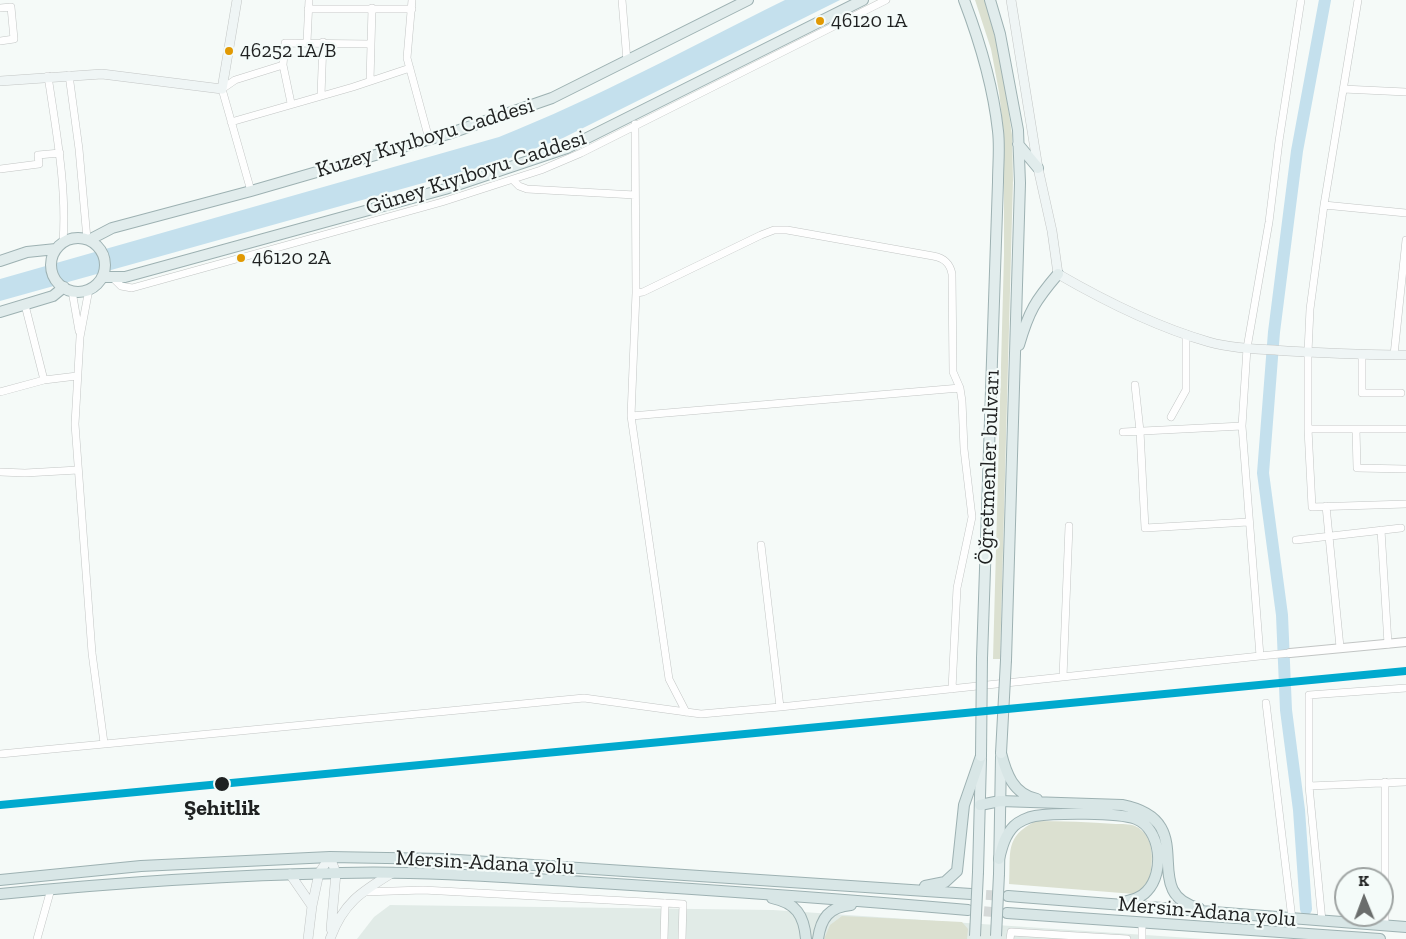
<!DOCTYPE html>
<meta charset="utf-8">
<style>
body{margin:0}
#map{position:relative;width:1406px;height:939px;overflow:hidden;background:#f5faf8;font-family:"Zilla Slab",serif}
canvas{display:block}
.north{position:absolute;left:1334px;top:867px;width:60px;height:60px;box-sizing:border-box;background:#f4fbf9;border:2px solid #9fa4a3;border-radius:50%;rotate:359deg;font-size:16px;font-weight:700;line-height:24px;text-align:center;color:#1f2121}
.north::after{content:'';display:block;margin:auto;width:21px;height:27px;background:#6a6d6c;clip-path:polygon(50% 0,100% 100%,50% 72%,0 100%)}
</style>
<div id="map">
<canvas width="1406" height="939"></canvas>
<div class="north">K</div>
</div>
<script>
const ctx = document.querySelector('canvas').getContext('2d');
ctx.lineJoin = 'round';
function paint(path, color) { ctx.fillStyle = color; ctx.fill(path, 'evenodd'); }
function trace(path, color, width, dash) { ctx.strokeStyle = color; ctx.lineWidth = width; ctx.lineCap = dash ? 'butt' : 'round'; ctx.setLineDash(dash || []); ctx.stroke(path); }
function label(font, color, halo, rows, align = 'center') {
  ctx.font = font + ' "Zilla Slab",serif'; ctx.lineWidth = 4.5; ctx.setLineDash([]); ctx.textBaseline = 'middle'; ctx.strokeStyle = halo; ctx.fillStyle = color; for (const [text, x, y, turn = 0] of rows) {
    ctx.save(); ctx.translate(x, y); ctx.rotate((+turn || 0) * Math.PI / 180); ctx.textAlign = isNaN(turn) ? turn : align; if (halo) ctx.strokeText(text, 0, 0); ctx.fillText(text, 0, 0); ctx.restore();
  }
}
paint(new Path2D(`
 M390,905l383,5 432,29h-848l17,-22z`), '#e1ebe7');
paint(new Path2D(`
 M975,0h10l13,48 8,44 6,43 1,45 -13,479h-7l11,-404v-120l-5,-43 -8,-43z
 M1036,821c27,0 53,1 80,3 5,0 14,0 19,2 22,10 18,40 13,59l-14,9 -125,-10c2,-32 -5,-47 27,-63z
 M842,916l120,6 6,7 -1,10h-143l6,-14z`), '#dbe0d0');
paint(new Path2D(`
 M785,0h55l-277,138 -61,23 -502,140v-22l499,-142c98,-39 191,-90 286,-137z`), '#c4e0ed');
trace(new Path2D(`
 M1306,909l-7,-99 -13,-100 -4,-95 -19,-142 11,-141 23,-181 28,-151`), '#c4e0ed', 12);
trace(new Path2D(`
 M971,894l34,2
 M969,910l35,3`), '#d5d9d8', 10, [10, 5]);
const minor = new Path2D(`
 M412,0l-5,58 22,81
 M622,0l5,61
 M1358,0l-34,205 -14,104 -2,43v77l4,78 94,-3
 M0,8l11,-1 3,32 -14,2
 M308,9h104
 M307,42l2,-42
 M69,75l10,74 8,90
 M48,76c8,55 19,111 15,166
 M370,81l2,-73
 M1343,89l63,3
 M321,95l2,-53
 M291,103l-8,-38 2,-22 86,1
 M231,122l122,-35 57,-19
 M635,124l1,169 -5,123 38,263 17,33
 M0,169l39,-5 -1,-9 22,-2
 M513,180l6,6 8,3 108,6
 M251,191l-29,-102 13,-9 48,-15
 M1324,205l82,8
 M113,278l8,8 11,2 310,-86 99,-32 40,-17 305,-153
 M89,289l-9,48 -5,87 17,229 12,90
 M72,291l7,40
 M636,293l7,-1 118,-57 13,-5h13l146,26c11,2 17,7 19,18l1,98 7,16 2,13 2,48 8,68 -15,71 -5,101
 M25,305l19,75
 M1362,354v39h39
 M1394,355l12,-115
 M1135,385l5,46 5,97 103,-6
 M0,392l44,-12 33,-4
 M631,416l329,-28
 M1171,417l15,-27v-56
 M1308,429h98
 M1356,429l1,39 49,1
 M1123,432l119,-6
 M0,472l25,1 53,-3
 M1326,506l14,141
 M1381,530l7,114
 M1296,540l105,-12
 M761,545l19,162 480,-51
 M1290,653l-30,3 -18,-230 5,-78 22,-126 10,-81 22,-141
 M1063,677l6,-151
 M1266,703l26,216
 M0,754l584,-56 117,16 79,-7
 M1309,786l97,-4
 M364,892l59,-2 260,14 -1,35
 M1322,921l-13,-135v-91l97,-7
 M1385,926v-144
 M37,939l14,-50
 M664,939l1,-36
 M1010,939l1,-7 116,7
 M1142,939v-17`);
const tertiary = new Path2D(`
 M1290,653l116,-11`);
const secondary = new Path2D(`
 M1011,0l27,168 14,63 6,43c45,26 102,54 151,68 25,7 52,7 78,9 39,2 79,4 119,4
 M0,81l102,-7 120,15 15,-89
 M330,857l6,16 -5,56
 M290,874l22,32 -4,33
 M312,906l7,-33 11,-16
 M330,939c13,-36 31,-47 62,-66`);
const primary = new Path2D(`
 M964,0c16,42 29,85 34,131 2,17 0,34 0,51l-16,476
 M990,0l10,34 18,96 2,53 -14,477
 M1018,144l20,24
 M51 265a27 27 0 1 1 54 0a27 27 0 1 1-54 0Z
 M89,240l23,-12 139,-37 197,-57 104,-36 196,-98
 M0,261l27,-9 29,-3
 M102,277h23l320,-88 122,-41 296,-148
 M0,312l53,-16 11,-9
 M1019,345c10,-34 16,-44 39,-71
 M978,872l3,-113
 M999,874l2,-117`);
const trunk = new Path2D(`
 M1001,753c5,20 12,41 36,46
 M980,805l20,-4 122,4c82,16 14,88 77,103
 M999,859c3,-12 6,-24 15,-33 4,-4 14,-9 21,-10 19,-3 83,-4 101,3 25,10 29,53 11,72 -6,7 -15,9 -24,11
 M0,880l141,-14 189,-9 113,2 528,35
 M925,886l20,-4 12,-11 7,-66 17,-49
 M0,894c113,-11 227,-19 341,-21 81,-2 162,4 243,9 128,8 256,17 384,28
 M1008,896l398,31
 M772,898c24,5 32,17 34,41
 M1007,913l373,26
 M818,939c3,-21 11,-32 33,-34`);
trace(minor, '#c2c5c4', 8);
trace(tertiary, '#c2c5c4', 10);
trace(secondary, '#c2c5c4', 10);
trace(primary, '#9db1b2', 12);
trace(trunk, '#9db1b2', 12);
trace(minor, '#fefefe', 7);
trace(tertiary, '#fefefe', 8);
trace(secondary, '#eff5f5', 9);
trace(primary, '#e1ecec', 10);
trace(trunk, '#d8e6e6', 10);
const primaryBridge = new Path2D(`
 M1001,753l5,-93
 M981,756l1,-98
 M975,936l3,-64
 M996,936l3,-62`);
trace(primaryBridge, '#9db1b2', 12, []);
trace(primaryBridge, '#e1ecec', 10);
trace(new Path2D(`
 M0,805l1406,-134`), '#00a9ce', 8);
for (const [x, y, r, color] of [
 [820,21,5,"#e19903"],
 [229,51,5,"#e19903"],
 [241,258,5,"#e19903"],
 [222,784,8,"#1f2121"]
]) { const dot = new Path2D(); dot.arc(x, y, r, 0, 2 * Math.PI); ctx.fillStyle = color; ctx.fill(dot); trace(dot, '#f4fbf9', 2); }
label('20px', '#1f2121', '#f4fbf9', [
 ["46120 1A",831,21],
 ["46252 1A/B",240,51],
 ["46120 2A",252,258]
], 'left');
label('22px', '#1f2121', '#f4fbf9', [
 ["Kuzey Kıyıboyu Caddesi",425,138,-17],
 ["Güney Kıyıboyu Caddesi",476,173,-18],
 ["Öğretmenler bulvarı",989,467,-88],
 ["Mersin-Adana yolu",485,863,3],
 ["Mersin-Adana yolu",1207,912,5]
]);
label('bold 22px', '#1f2121', '#f4fbf9', [
 ["Şehitlik",222,809]
]);
</script>
